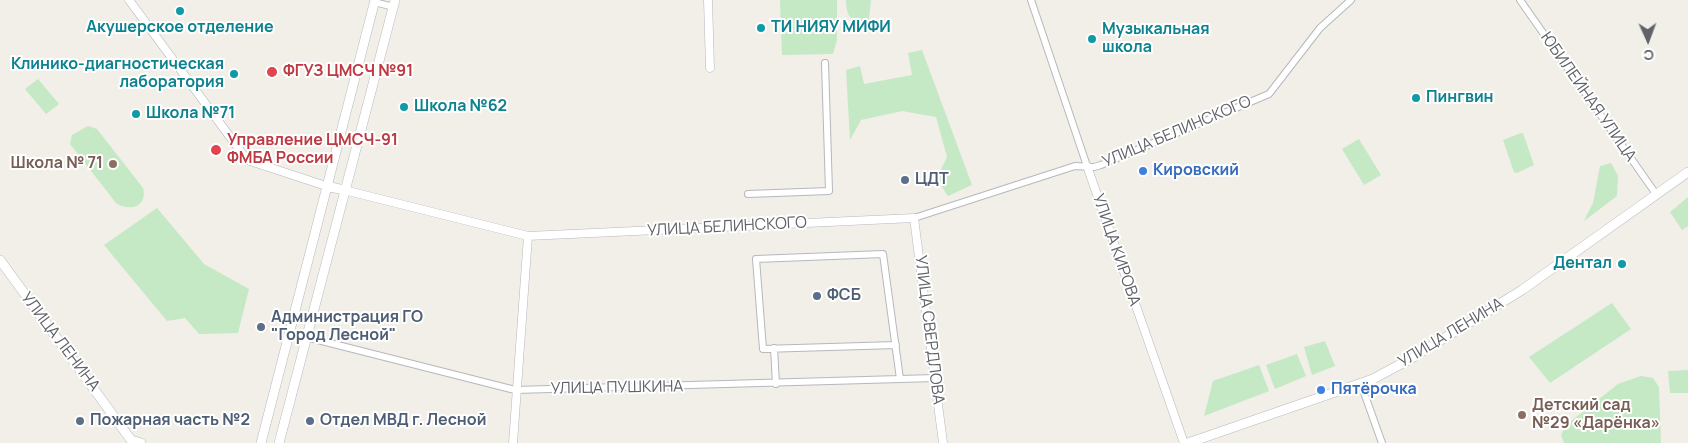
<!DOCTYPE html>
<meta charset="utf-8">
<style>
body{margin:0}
#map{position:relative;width:1688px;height:443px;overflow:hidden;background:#f1efe8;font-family:Manrope,sans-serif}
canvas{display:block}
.north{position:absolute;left:1623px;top:15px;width:50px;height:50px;-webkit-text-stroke:4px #fff;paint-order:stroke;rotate:178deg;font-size:14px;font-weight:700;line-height:20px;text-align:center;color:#5f6368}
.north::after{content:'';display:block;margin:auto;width:18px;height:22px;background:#5f6368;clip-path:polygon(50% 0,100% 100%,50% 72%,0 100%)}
</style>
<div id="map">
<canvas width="1688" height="443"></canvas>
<div class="north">С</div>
</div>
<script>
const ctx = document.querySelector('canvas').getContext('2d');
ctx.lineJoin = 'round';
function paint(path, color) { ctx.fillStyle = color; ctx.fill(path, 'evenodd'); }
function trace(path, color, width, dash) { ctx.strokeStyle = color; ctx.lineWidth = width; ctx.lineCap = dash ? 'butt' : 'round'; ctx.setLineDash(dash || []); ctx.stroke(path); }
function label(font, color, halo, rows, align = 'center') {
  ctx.font = font + ' Manrope,sans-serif'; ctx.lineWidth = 4; ctx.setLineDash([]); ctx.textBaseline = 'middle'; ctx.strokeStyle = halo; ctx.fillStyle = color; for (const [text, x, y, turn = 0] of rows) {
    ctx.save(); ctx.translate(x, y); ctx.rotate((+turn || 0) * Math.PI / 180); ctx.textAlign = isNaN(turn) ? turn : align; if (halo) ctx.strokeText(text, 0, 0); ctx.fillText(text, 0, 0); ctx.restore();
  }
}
paint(new Path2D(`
 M780,0h57v40l-4,14 -51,1z
 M846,0h25l-2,19c-17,8 -23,-4 -23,-19z
 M922,50l50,135 -24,11c-12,-17 -10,-21 -1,-39l-11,-40 -34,-6 -41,9 -11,20 -4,-70 14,-4 4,18 48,-9 -4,-22z
 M38,79l21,25 -13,10 -21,-25z
 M88,126l9,3 46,59c5,19 -14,24 -27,15l-46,-59 2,-9z
 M1521,133h2l11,32 -17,8 -3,-1 -11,-32z
 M1359,139l22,36 -17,10 -22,-36z
 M1611,163l7,13 -1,20 -33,25 9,-18 7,-37z
 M1688,197v29l-6,4 -12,-18z
 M157,208l47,56 45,25 -11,44 -39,1 -14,-16 -18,3 -63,-76z
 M1612,303l19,26 -81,54 -21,-26z
 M1325,341l10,25 -23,9 -8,-28z
 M1297,354l9,22 -31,13 -9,-24z
 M1259,365l10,26 -65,25 9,-35z
 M1688,370v23h-18l-2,-22z
 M1641,376l12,2 6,9 2,56h-97l-3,-8 5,-10 52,-41z`), '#c5e8c5');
const minor = new Path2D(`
 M1031,0l56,166
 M1520,0l136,194
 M375,2l18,5
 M748,194l81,-3 -4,-128
 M914,218l161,-52 19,1 7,-2 168,-71 51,-66 31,-28
 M306,337l209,53 420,-12
 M896,345l-133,4 -7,-90 127,-5 17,125
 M774,348l2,36
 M1362,387l20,56`);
const tertiary = new Path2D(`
 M129,0l118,160 79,26
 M708,0l2,68
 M1087,166l97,277
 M344,190l184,46 386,-18 29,225
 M513,443l15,-207`);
const secondary = new Path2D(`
 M326,186l18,4
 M0,260l131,180 10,3
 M261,443l114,-443
 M279,443l116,-443
 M1188,443l185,-64 39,-21 110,-68 166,-118`);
trace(minor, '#b5b8bc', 8);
trace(tertiary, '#b5b8bc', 9);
trace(secondary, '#b6babf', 10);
trace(minor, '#fff', 6);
trace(tertiary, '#fff', 8);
trace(secondary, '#fff', 9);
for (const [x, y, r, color] of [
 [180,11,5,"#0f9aa8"],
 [761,28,5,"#0f9aa8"],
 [1092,39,5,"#0f9aa8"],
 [272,72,6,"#e0444e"],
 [234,74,5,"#0f9aa8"],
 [1416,98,5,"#0f9aa8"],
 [404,107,5,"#0f9aa8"],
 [136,114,5,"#0f9aa8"],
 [216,150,6,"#e0444e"],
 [113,164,5,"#8d6e63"],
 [1143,171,5,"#3f7fe0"],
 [905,180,5,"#5c6f8a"],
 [1622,264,5,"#0f9aa8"],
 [817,296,5,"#5c6f8a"],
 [261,327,5,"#5c6f8a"],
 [1321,390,5,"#3f7fe0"],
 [1522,415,5,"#8d6e63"],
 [80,421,5,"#5c6f8a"],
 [310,421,5,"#5c6f8a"]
]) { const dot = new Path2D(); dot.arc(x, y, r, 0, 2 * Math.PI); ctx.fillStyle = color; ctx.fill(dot); trace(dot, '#fff', 2); }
label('bold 16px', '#0d838f', '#fff', [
 ["Акушерское отделение",180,28,"center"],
 ["ТИ НИЯУ МИФИ",771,28],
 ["Музыкальная",1102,30],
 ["школа",1102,48],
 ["Клинико-диагностическая",224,65,"right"],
 ["лаборатория",224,83,"right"],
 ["Пингвин",1426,98],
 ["Школа №62",414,107],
 ["Школа №71",146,114],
 ["Дентал",1612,264,"right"]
], 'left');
label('bold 16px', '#be3a42', '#fff', [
 ["ФГУЗ ЦМСЧ №91",283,72],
 ["Управление ЦМСЧ-91",227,141],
 ["ФМБА России",227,159]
], 'left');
label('16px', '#5f6368', '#fff', [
 ["ЮБИЛЕЙНАЯ УЛИЦА",1588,97,55],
 ["УЛИЦА БЕЛИНСКОГО",1177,132,-23],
 ["УЛИЦА БЕЛИНСКОГО",727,227,-3],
 ["УЛИЦА КИРОВА",1116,250,71],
 ["УЛИЦА СВЕРДЛОВА",929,330,83],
 ["УЛИЦА ЛЕНИНА",1451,333,-31],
 ["УЛИЦА ЛЕНИНА",60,342,53],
 ["УЛИЦА ПУШКИНА",617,388,-1]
]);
label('bold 16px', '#785e54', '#fff', [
 ["Школа № 71",103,164],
 ["Детский сад",1532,406,"left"],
 ["№29 «Дарёнка»",1532,424,"left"]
], 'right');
label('bold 16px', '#366cbe', '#fff', [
 ["Кировский",1153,171],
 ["Пятёрочка",1331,390]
], 'left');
label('bold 16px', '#4e5e75', '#fff', [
 ["ЦДТ",915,180],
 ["ФСБ",827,296],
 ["Администрация ГО",271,318],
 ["\"Город Лесной\"",271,336],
 ["Пожарная часть №2",90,421],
 ["Отдел МВД г. Лесной",320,421]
], 'left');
</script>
